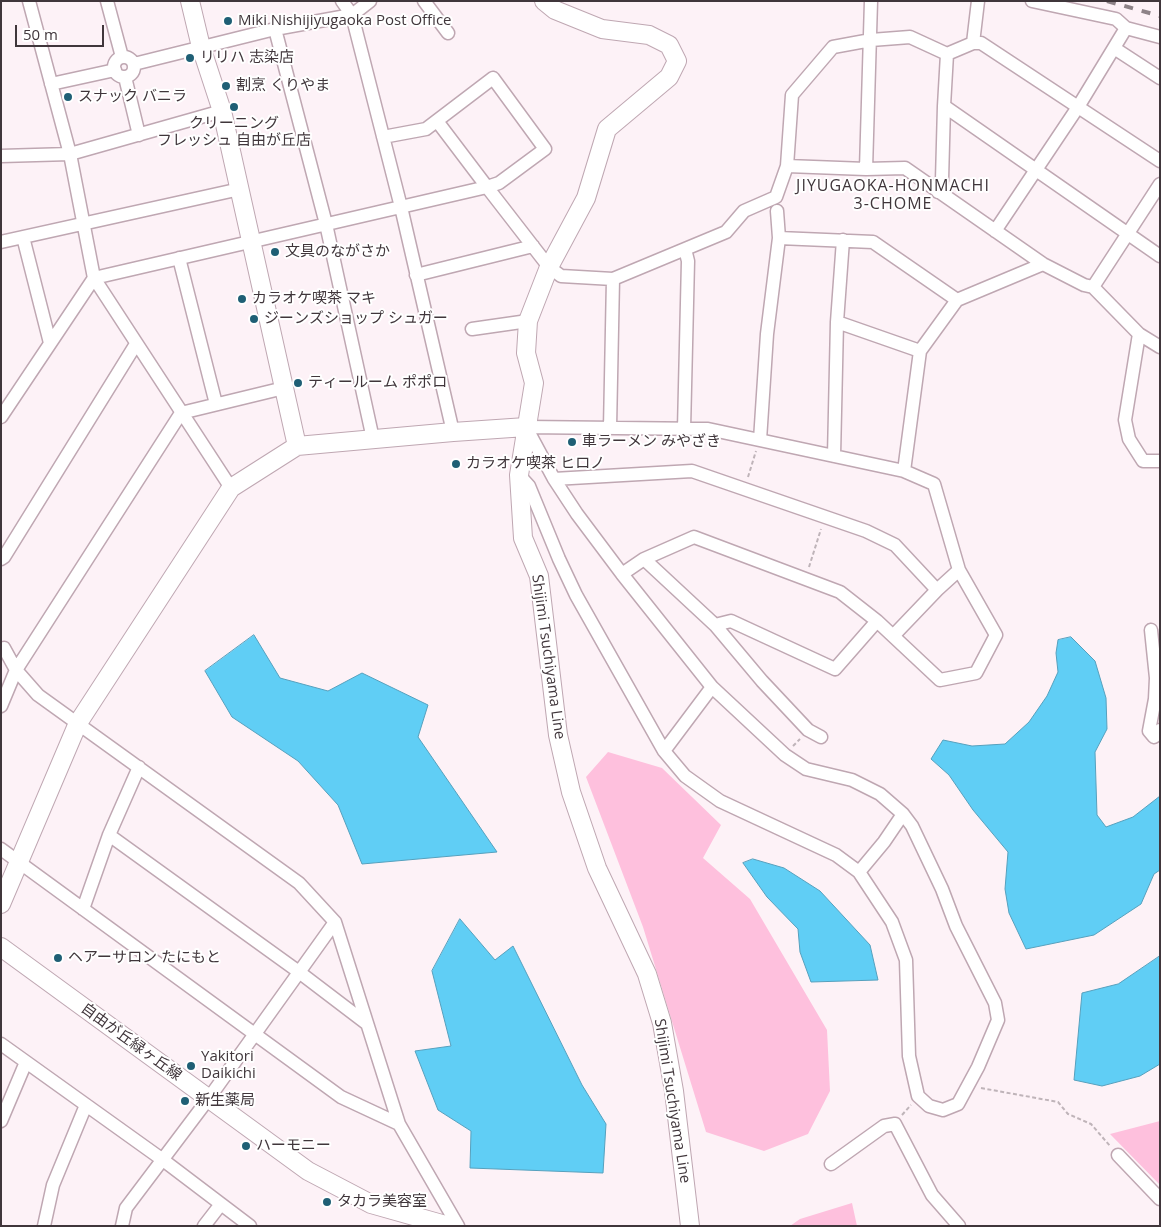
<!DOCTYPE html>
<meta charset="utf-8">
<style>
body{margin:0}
#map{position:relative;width:1161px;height:1227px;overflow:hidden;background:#fdf2f7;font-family:"Open Sans",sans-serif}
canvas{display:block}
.frame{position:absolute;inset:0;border:2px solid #40363b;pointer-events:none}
.scale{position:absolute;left:15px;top:25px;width:89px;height:22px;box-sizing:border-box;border:2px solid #40363b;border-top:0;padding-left:6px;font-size:15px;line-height:18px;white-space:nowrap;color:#40363b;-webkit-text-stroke:4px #fff;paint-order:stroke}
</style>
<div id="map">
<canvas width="1161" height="1227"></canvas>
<div class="frame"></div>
<div class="scale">50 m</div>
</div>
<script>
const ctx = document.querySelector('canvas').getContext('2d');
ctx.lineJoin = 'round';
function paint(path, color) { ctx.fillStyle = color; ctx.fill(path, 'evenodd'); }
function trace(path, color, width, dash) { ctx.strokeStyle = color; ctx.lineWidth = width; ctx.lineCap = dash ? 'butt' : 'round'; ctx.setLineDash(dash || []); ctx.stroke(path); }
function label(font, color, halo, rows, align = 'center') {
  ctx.font = font + ' "Open Sans","Noto Sans JP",sans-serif'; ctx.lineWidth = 4; ctx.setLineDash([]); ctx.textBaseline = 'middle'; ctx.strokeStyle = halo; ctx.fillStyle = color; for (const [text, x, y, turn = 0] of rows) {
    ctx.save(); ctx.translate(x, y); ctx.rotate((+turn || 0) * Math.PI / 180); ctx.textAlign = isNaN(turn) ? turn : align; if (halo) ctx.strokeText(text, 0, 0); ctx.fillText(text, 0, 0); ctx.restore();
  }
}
paint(new Path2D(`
 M608,752l54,16 59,57 -18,33 47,41 77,131 3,61 -22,43 -44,17 -58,-19 -63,-205 -57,-150z
 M1160,1121v64l-50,-51z
 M852,1203l5,23h-67l10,-7z`), '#fec0dd');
const water = new Path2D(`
 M254,635l26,43 48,13 34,-18 66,32 -10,32 79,115 -135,12 -24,-59 -40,-44 -66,-44 -27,-46z
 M1071,637l24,24 11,37 1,31 -12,23 2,63 9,12 27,-10 27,-21v74l-6,4 -13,30 -47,31 -68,14 -17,-36 -4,-24 3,-37 -35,-42 -24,-35 -18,-16 12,-19 29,6 33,-2 24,-22 18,-26 11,-24 -2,-19 2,-13z
 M753,859l31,9 36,23 50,54 8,35 -67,2 -11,-30 -2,-23 -31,-32 -24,-34z
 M460,919l35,41 18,-14 69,139 24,39 -3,49 -133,-5 1,-37 -33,-21 -23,-59 36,-5 -19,-75z
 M1160,956v108l-20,12 -38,10 -28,-6 8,-87 36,-9z`);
paint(water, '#60cef5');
trace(water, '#56a0bd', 1);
const street = new Path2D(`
 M29,1l41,153 24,124 137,210
 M107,1l15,56
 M342,1l10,14 49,192 52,225
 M424,1l24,32
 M1032,1l84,18 10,9 34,9
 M275,29l51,195 47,215
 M973,43l5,-42
 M1114,48l46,30
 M114 67a10 10 0 1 1 20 0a10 10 0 1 1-20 0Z
 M134,64l141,-35 77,-14 18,-14
 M125,77l14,58
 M51,84l64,-14
 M944,106l216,150
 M383,137l43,-8 67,-51 52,71 -46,34 -12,4 -50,-66
 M1,156l69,-2 152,-43
 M787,166l79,3 39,-1 138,96 41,21 9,2 46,47 21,13
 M866,169l5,-168
 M938,192l4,-12 2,-74 3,-52
 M777,211l2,27
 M995,231l83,-124 48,-79
 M23,237l27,106
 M1,242l239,-53
 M179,258l37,146
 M416,275l117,-29
 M1093,287l67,-103
 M837,322l83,29
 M472,329l56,-8
 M1139,334l-14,86 4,19 14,22h17
 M1,417l93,-139 393,-91 62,80 12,9 52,3 113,-47 18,-21 32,-14 11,-31 5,-71 41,-48 38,-7 39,-3 37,17 26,-11h8l179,118
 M610,428l3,-149
 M684,429l4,-168 -3,-12
 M760,440l7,-106 12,-96 94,4 84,58
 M834,456l3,-134 6,-82
 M904,471l16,-120 37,-51 86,-36
 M519,475l10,11 30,73 17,36 88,156 21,25 35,25 116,54 23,17 33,50 14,38 3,96 9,40 11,10 14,4 15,-6 20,-37 20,-47 -3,-17 -39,-77 -14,-37 -30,-63 -9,-12 -23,-20 -28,-14 -46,-11 -21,-14 -73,-68 -90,-113 -45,-60 -23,-35 -28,-52 182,2 196,42 30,13 25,86 37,65 -20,38 -36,7 -63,-59 -37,-29 -146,-55 -50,22 -22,15
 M554,479l138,-8 174,60 29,14 42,45
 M1,559l3,-2 132,-213
 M644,559l71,66 47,56 46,49 13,7
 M715,625l16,-4 104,48 42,-48
 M1151,630l5,48 -1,21 -6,32 5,6 6,-7
 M893,636l44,-46 22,-20
 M1,649l3,-1 12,22 22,25 261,188 36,39 64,202 59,102
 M1,706l15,-36 165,-257 103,-25
 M664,751l48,-64
 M109,835l190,137 67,51
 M1,849l340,248 58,27
 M859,872l25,-30 19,-28
 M83,909l26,-74 30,-68
 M1,1044l162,116 87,66
 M1,1121l25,-59
 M1118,1155l42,44
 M831,1164l53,-38 11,-2 37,71 27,31
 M44,1226l9,-41 33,-80
 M122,1226l4,-18 83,-110 126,-176
 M204,1226l17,-22`);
const secondary = new Path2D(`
 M190,1l11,46 21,64 75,335
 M544,1l11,9 47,19 47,6 20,10 8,16 -8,16 -62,52 -21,69 -37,69 -21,54 -2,32 8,30 -15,92 4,63 16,38 19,159 13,57 26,76 50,106 15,49 12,68 16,135
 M1,904l77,-181 153,-235 66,-42 156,-14 73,-5
 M1,947l307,224 63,33 78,22`);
trace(street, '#bfa7b2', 15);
trace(secondary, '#bfa7b2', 20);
trace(new Path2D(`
 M748,477l8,-26
 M809,567l12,-38
 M793,746l7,-7
 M981,1088l77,14 10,12 23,10 19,22
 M902,1115l9,-10`), '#bfb4b9', 2, [4, 2.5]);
trace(street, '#fff', 12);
trace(secondary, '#fff', 18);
trace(new Path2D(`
 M1107,1l53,15`), '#8d8287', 4, [9, 9]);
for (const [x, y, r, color] of [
 [228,21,5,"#1f5f75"],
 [190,58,5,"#1f5f75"],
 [226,86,5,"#1f5f75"],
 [68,97,5,"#1f5f75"],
 [234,107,5,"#1f5f75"],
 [275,252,5,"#1f5f75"],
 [242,299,5,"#1f5f75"],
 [254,319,5,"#1f5f75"],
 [298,383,5,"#1f5f75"],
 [572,442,5,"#1f5f75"],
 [456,464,5,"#1f5f75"],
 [58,958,5,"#1f5f75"],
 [191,1066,5,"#1f5f75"],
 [185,1101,5,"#1f5f75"],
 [246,1146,5,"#1f5f75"],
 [327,1202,5,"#1f5f75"]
]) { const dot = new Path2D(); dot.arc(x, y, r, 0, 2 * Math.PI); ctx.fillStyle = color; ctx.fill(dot); trace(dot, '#fff', 2); }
label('15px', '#40363b', '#fff', [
 ["Miki Nishijiyugaoka Post Office",238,21],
 ["リリハ 志染店",200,58],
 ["割烹 くりやま",236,86],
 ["スナック バニラ",78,97],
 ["クリーニング",234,124,"center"],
 ["フレッシュ 自由が丘店",234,141,"center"],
 ["文具のながさか",285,252],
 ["カラオケ喫茶 マキ",252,299],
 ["ジーンズショップ シュガー",264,319],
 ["ティールーム ポポロ",308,383],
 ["車ラーメン みやざき",582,442],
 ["カラオケ喫茶 ヒロノ",466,464],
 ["ヘアーサロン たにもと",68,958],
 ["Yakitori",201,1057],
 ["Daikichi",201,1074],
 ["新生薬局",195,1101],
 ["ハーモニー",256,1146],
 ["タカラ美容室",337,1202]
], 'left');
label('15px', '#40363b', '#fff', [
 ["Shijimi Tsuchiyama Line",548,657,82],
 ["自由が丘緑ヶ丘線",131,1042,36],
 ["Shijimi Tsuchiyama Line",672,1101,81]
]);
ctx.letterSpacing = '1px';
label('16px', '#40363b', '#fff', [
 ["JIYUGAOKA-HONMACHI",893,186],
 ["3-CHOME",893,204]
]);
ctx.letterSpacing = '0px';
</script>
